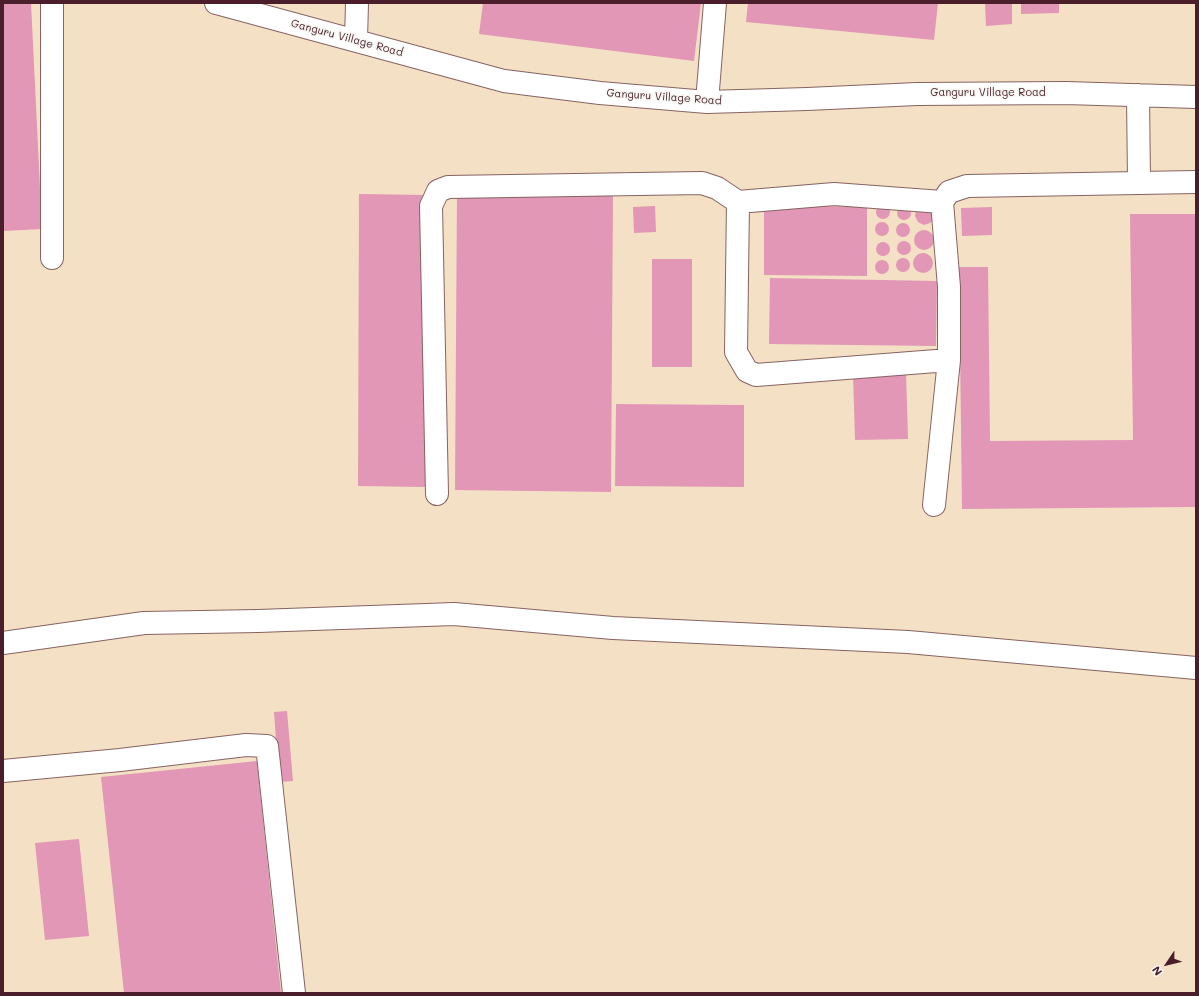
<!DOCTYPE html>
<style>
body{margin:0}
#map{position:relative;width:1199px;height:996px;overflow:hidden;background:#f4e0c5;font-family:Mali,sans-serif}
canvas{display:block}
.frame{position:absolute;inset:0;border:4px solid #4a1f2b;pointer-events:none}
.north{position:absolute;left:1147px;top:944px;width:40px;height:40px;-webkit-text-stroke:3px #f6f6f2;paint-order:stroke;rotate:235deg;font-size:11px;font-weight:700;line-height:16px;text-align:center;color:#4a1f2b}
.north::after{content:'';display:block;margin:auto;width:14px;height:18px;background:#4a1f2b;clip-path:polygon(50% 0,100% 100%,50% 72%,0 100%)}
</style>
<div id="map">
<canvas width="1199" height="996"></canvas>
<div class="frame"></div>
<div class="north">N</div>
</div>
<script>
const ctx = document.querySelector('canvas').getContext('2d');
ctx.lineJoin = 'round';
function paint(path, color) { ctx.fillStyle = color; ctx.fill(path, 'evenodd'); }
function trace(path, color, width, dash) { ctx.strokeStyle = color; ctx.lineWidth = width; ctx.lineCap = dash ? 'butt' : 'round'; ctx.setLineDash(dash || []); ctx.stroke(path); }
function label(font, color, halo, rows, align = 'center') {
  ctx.font = font + ' Mali,sans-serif'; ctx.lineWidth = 3; ctx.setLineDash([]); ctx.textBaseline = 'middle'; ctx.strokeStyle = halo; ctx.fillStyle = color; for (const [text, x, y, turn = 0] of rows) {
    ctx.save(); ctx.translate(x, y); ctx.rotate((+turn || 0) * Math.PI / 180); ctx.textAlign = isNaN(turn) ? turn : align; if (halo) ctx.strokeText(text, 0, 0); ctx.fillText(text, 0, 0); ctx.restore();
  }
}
paint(new Path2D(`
 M3,3h28l11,226 -39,2z
 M483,3h218l-7,58 -215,-27z
 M748,3h190l-4,37 -188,-18z
 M985,3h27v21l-26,2z
 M1021,3h38v10l-38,1z
 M457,192l156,1 -2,299 -156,-2z
 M359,194l68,1 -1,292 -68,-1z
 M876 212a7 7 0 1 1 14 0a7 7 0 1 1-14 0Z
 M764,205l103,2v69l-103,-1z
 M655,206l1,26 -22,1 -1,-26z
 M897 213a7 7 0 1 1 14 0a7 7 0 1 1-14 0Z
 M932,207l2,12 -4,4 -6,2 -6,-3 -3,-6 1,-6z
 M992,207v28l-30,1 -1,-28z
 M1130,214h66v293l-234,2 -3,-242h29l2,174 143,-1z
 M875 229a7 7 0 1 1 14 0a7 7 0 1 1-14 0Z
 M896 230a7 7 0 1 1 14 0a7 7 0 1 1-14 0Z
 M914 240a10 10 0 1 1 20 0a10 10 0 1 1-20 0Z
 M897 248a7 7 0 1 1 14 0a7 7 0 1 1-14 0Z
 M876 249a7 7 0 1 1 14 0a7 7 0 1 1-14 0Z
 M913 263a10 10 0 1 1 20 0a10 10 0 1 1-20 0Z
 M896 265a7 7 0 1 1 14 0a7 7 0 1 1-14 0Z
 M652,259h40v108h-40z
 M875 267a7 7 0 1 1 14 0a7 7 0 1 1-14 0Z
 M770,278l167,3 -1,65 -167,-2z
 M906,372l2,67 -53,1 -2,-66z
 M616,404l128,1v82l-129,-1z
 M287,711l6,70 -14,1 -5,-70z
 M257,761l24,232h-157l-23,-216z
 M79,839l10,97 -44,4 -10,-97z`), '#e197b5');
const minor = new Path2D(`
 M216,3l288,78 96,12 107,9 100,-3 110,-5 149,-1 130,4
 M356,40l1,-37
 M1138,95l1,87
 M707,102l8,-99
 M738,202l-2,150 11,19 9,4 193,-15
 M52,258v-255
 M437,494l-6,-288 7,-15 10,-4 254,-4 15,5 21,14 96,-8 108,8
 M934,505l15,-145v-73l-7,-85 7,-10 18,-6 229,-4
 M3,643l141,-20 114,-2 196,-7 159,14 295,14 288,26
 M3,771l117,-11 126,-15 21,1 27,247`);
trace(minor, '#866361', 24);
trace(minor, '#fff', 22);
label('11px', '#4a1f2b', '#f6f6f2', [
 ["Ganguru Village Road",347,38,15],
 ["Ganguru Village Road",988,93],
 ["Ganguru Village Road",664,97,4]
]);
</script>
